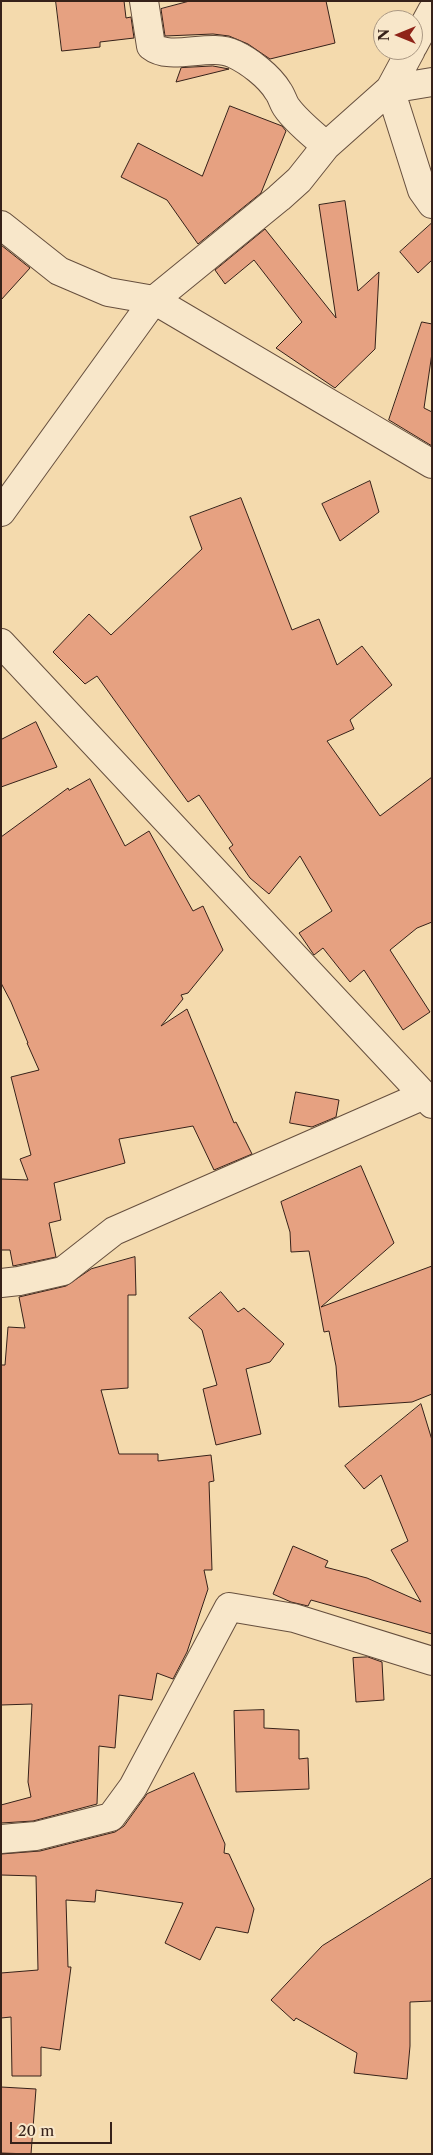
<!DOCTYPE html>
<style>
body{margin:0}
#map{position:relative;width:433px;height:2155px;overflow:hidden;background:#f4daad;font-family:"Libre Caslon Text",serif}
canvas{display:block}
.frame{position:absolute;inset:0;border:2px solid #362119;pointer-events:none}
.north{position:absolute;left:373px;top:10px;width:50px;height:50px;box-sizing:border-box;background:#f8e7ca;border:1px solid #aa9883;border-radius:50%;rotate:270deg;font-size:14px;font-weight:700;line-height:20px;text-align:center;color:#362119}
.north::after{content:'';display:block;margin:auto;width:18px;height:22px;background:#8f2418;clip-path:polygon(50% 0,100% 100%,50% 72%,0 100%)}
.scale{position:absolute;left:10px;top:2122px;width:102px;height:22px;box-sizing:border-box;border:2px solid #362119;border-top:0;padding-left:6px;font-size:15px;line-height:18px;white-space:nowrap;color:#362119;-webkit-text-stroke:4px #f8e7ca;paint-order:stroke}
</style>
<div id="map">
<canvas width="433" height="2155"></canvas>
<div class="frame"></div>
<div class="north">N</div>
<div class="scale">20 m</div>
</div>
<script>
const ctx = document.querySelector('canvas').getContext('2d');
ctx.lineJoin = 'round';
function paint(path, color) { ctx.fillStyle = color; ctx.fill(path, 'evenodd'); }
function trace(path, color, width, dash) { ctx.strokeStyle = color; ctx.lineWidth = width; ctx.lineCap = dash ? 'butt' : 'round'; ctx.setLineDash(dash || []); ctx.stroke(path); }
const building = new Path2D(`
 M56,1h68l2,17 5,-1 3,21 -34,4v5l-38,4z
 M190,1h136l9,42 -65,16 -22,-15 -19,-8 -16,-2 -48,2 -4,-27z
 M213,66l16,3 -53,13 5,-14z
 M230,106l52,20 4,5 -25,62 -63,51 -31,-44 -46,-23 17,-34 64,33z
 M345,201l13,90 21,-19 -4,77 -40,39 -59,-40 26,-26 -48,-62 -29,24 -10,-14 50,-41 71,89 -17,-113z
 M432,223v37l-14,13 -18,-21z
 M1,245l29,23 -29,32z
 M422,322l10,2v29l-8,55 8,4v34l-43,-26z
 M370,481l9,31 -39,29 -18,-37z
 M241,498l51,132 27,-11 18,46 25,-19 30,39 -42,35 4,9 -27,12 53,75 52,-39v145l-15,6 -27,22 40,62 -27,18 -39,-60 -14,12 -27,-34 -9,7 -15,-22 33,-22 -32,-55 -31,38 -19,-16 -21,-30 4,-3 -34,-50 -11,7 -91,-126 -12,8 -32,-32 36,-38 22,21 91,-86 -12,-32z
 M36,722l21,45 -56,20v-47z
 M90,779l35,67 24,-15 44,80 10,-5 20,44 -35,43 -7,2 2,4 -22,27 26,-17 47,114 2,-1 16,32 -38,16 -21,-44 -74,13 6,24 -71,20 7,37 -12,3 7,34 -43,9 -3,-16h-9v-71l27,1 -8,-21 11,-4 -20,-78 28,-7 -12,-27h1l-17,-41 -10,-19v-146l67,-49 1,2z
 M296,1092l43,8 -3,17 -24,10 -22,-4z
 M361,1166l33,77 -73,64 111,-41v128l-20,8 -73,5 -3,-41 -7,-35 -5,1 -15,-81 -18,1 -1,-20 -9,-30z
 M135,1257l1,38h-8v93l-27,2 18,64h39v7l53,-6 3,26 -5,1 3,88h-8l4,19 -21,63 -14,27 -16,-6 -5,27 -33,-5 -4,53 -16,-2 -2,58 -64,17 -32,2v-18l30,-8 -3,-15 4,-78 -31,1v-340h4l3,-38 17,1 -6,-31 47,-11 25,-17z
 M221,1292l17,20 6,-4 40,36 -14,18 -24,7 15,65 -45,11 -13,-56 14,-4 -15,-55 -13,-12z
 M421,1404l11,36v194l-121,-34 -3,6 -17,-4 -18,-8 20,-48 35,15 -3,6 42,11 54,24 -30,-52 17,-9 -27,-66 -17,14 -19,-23z
 M368,1657l14,5 2,38 -28,2 -3,-44z
 M264,1710v18l35,2v29l9,-1 1,31 -73,3 -2,-81z
 M194,1773l31,71 -1,9 5,1 25,55 -6,24 -32,-6 -16,33 -35,-17 18,-40 -87,-13 -1,12 -29,-2 2,67h3l-11,83 -19,-3v29h-29l-1,-59 -10,1v-45l37,-3 -2,-94 -35,-1v-21l39,-3 75,-19 9,-6 23,-32z
 M432,1878v123l-22,1v44l-3,33 -53,-6 3,-20 -61,-35 -2,3 -23,-21 51,-54z
 M1,2087l35,2 -5,65 -30,-1z`);
paint(building, '#e6a181');
trace(building, '#362119', 1);
const street = new Path2D(`
 M144,1l7,45c20,16 59,-4 83,8 15,7 35,22 44,37 4,5 5,12 9,17 10,14 26,26 39,38
 M413,46l19,-35
 M390,89l32,101 10,14
 M390,89l42,-7
 M1,225l58,46 49,21 46,8 278,164
 M1,512l153,-212 125,-102 20,-18 27,-34 64,-57 21,-39
 M1,643l431,461
 M1,1283l18,-2 44,-10 51,-40 308,-135
 M1,1839l35,-3 75,-19 22,-30 96,-180 65,11 138,43`);
trace(street, '#664f3e', 30);
trace(street, '#f8e7ca', 28);
</script>
